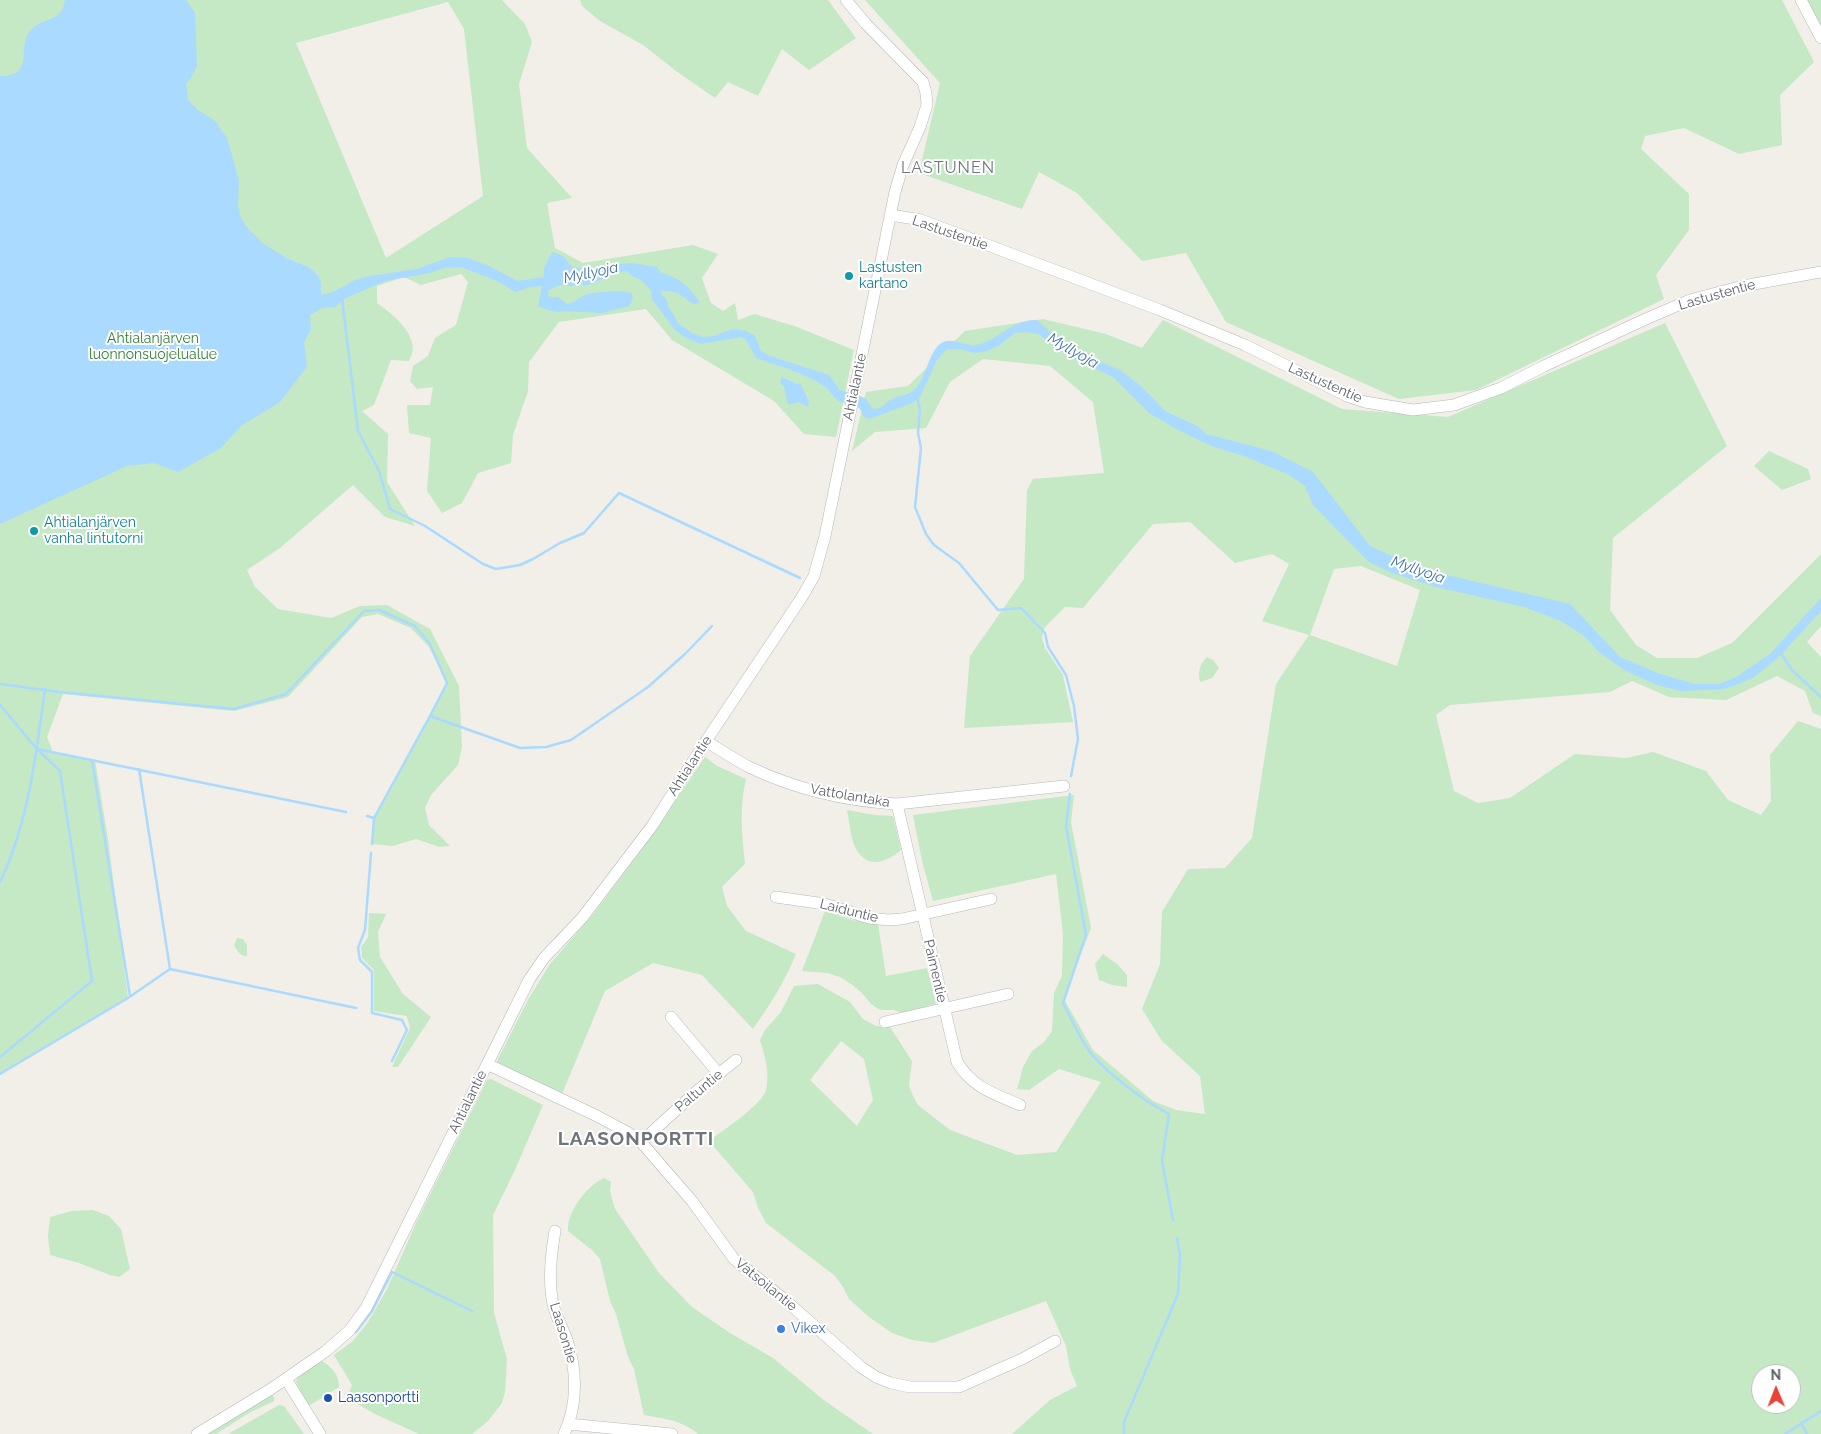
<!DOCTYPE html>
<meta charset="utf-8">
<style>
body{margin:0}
#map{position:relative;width:1821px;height:1434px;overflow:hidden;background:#f1efe8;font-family:Raleway,sans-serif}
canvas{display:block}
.north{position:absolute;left:1751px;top:1364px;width:50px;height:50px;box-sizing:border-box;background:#fff;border:1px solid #bfc1c3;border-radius:50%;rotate:359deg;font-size:14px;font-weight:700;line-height:20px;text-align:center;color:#5f6368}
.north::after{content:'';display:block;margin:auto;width:18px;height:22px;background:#ea4335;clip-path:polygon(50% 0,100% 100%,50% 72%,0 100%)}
</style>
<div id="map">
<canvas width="1821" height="1434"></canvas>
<div class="north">N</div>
</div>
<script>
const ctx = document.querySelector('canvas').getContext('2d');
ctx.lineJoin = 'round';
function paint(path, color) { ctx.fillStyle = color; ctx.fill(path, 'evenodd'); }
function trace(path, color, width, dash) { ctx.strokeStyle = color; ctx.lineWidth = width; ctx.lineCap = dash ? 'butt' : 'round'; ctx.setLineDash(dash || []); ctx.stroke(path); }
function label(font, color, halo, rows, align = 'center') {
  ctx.font = font + ' Raleway,sans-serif'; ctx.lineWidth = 4; ctx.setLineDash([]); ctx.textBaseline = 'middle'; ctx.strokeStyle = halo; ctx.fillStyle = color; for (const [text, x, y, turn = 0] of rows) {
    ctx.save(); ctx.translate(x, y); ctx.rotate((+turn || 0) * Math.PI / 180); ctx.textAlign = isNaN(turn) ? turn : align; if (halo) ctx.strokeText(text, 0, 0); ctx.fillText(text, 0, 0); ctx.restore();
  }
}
paint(new Path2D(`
 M0,0h502l23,24 7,18 -13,42 8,64 45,50 -25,5 8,45 28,15 110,-18 25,9 -16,24 9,25 12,8 12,-8 3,17 17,-6 42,13 57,23 -18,87 -32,-3 -30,-33 -102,-61 -26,-31 -87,13 -30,40 -1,29 -15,44 -2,28 -33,10 -16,30 -20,10 -15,-22 4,-53 -22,-5 -2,-28h23l3,-18 -16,2 -7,-8 3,-15 15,-10 7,-18 21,-13 12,-43 -7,-8 -40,11 -17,-8 -27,9v17c18,13 46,35 32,58l-18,-1 -17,45 -12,6 26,23 -1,48 28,44 -30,-9 -32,-32 -73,63 -33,22 8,17 23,22 53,9 29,-12 27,-1 43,24 29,57 3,61 -4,18 -27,30 -6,13 4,17 21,21 -11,1 -23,-8 -23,7 -21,-2 2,-26 56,-102 17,-33 -18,-36 -18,-19 -33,-14 -16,3 -74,80 -54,14 -171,-17 -16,43 6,15 42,8 13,79 20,159 -128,76zM448,2l16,27 19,167 -97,62 -90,-215zM280,255l29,12 9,8 2,11z
 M580,0h248l28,38 -47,32 -27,-21 -24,47 -30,-14 -13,16 -39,-27 -33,-26 -43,-24 -18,-15z
 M865,0h917l32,62 -34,33 2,50 -43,9 -55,-26 -39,8 -4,13 48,45v36l-33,45 8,24 -188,91 -77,9 -173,-77 -40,-69 -44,8 -65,-68 -38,-21 -17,37 -103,-36 21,-90z
 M1807,0h14v25z
 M1043,319l63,15 36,14 21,-28 179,89 106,8 217,-94 62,123 -114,92 -3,72 26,35 21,13h40l35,-15 89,-89v72l-14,16 14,15v59l-8,-3 -8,-22 -28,-15 -51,24 -57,-3 -37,-16 -22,11 -160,13 -14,10 18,76 24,12 32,-5 65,-44 51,4 27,-6 53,19 22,29 33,15 10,-14 -1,-46 28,-34 23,8v705h-809l38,-34 27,-14 -7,-17 -4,-23 -20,-45 -113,42 -21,-3 -20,-7 -23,-16 -20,-18 -6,-12 -8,-11 -69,-53 -8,-15 -5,-16 -44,-51c13,-10 53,-36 57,-51 4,-17 -1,-34 -6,-50l5,-10 16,-18 13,-26 24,-2 32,18 13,17 13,7 14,1 22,34 -3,25 4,10 5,9 32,25 67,25 39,-3 45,-70 -42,-13 -30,21 -12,-1 6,-22 9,-16 12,-9 8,-11 2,-38 8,-17 1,-42 -7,-60 -123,27 -11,-40 -9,-46 161,-20 -3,27 20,106 -27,71 29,51 60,51 23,9 29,4 -5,-38 -38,-35 -20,-32 18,-45 2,-52 26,-43 37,-1 27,-30 24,-154 33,-49 -47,-14 27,-57 -17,-10 -37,9 -45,-41 -37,2 -70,84 -18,-1 -20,20 -3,10 3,11 18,27 10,47 -109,6 6,-72 54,-77 3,-89 6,-11 71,-6 -11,-71 -43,-36 -67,-7 -33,23 -24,46 -51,4 -23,19 14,-59 42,-6 57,-55zM1361,566l59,24 -23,76 -87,-31 24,-66zM841,1041l23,18 9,41 -16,26 -47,-46zM1761,1374h30v30h-30z
 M1769,451l39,18 3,10 -29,11 -28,-24z
 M1207,657l6,3 6,8 -7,10 -12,4c-2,-10 -1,-17 7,-25z
 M705,757l12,9 29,13c-7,29 -4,57 -1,85l-23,23 5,19 19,25 50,23c-11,27 -26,51 -43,75l-51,-54 -49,-12 -48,28 -43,103 -57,-27 -8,-5 2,-5 30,-59 21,-34 45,-52 58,-78z
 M847,810l27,5 19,1 8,34c-14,12 -33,20 -45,-1 -5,-9 -7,-29 -9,-39z
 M825,911l27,9 26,4 8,52 41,-8 9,36 -35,9 -7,-3h-14l-9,-6 -10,-12 -10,-8 -11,-7 -12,-4 -26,-2z
 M369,913l17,1 -8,18 2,25 23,37 28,23 -33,50h-6l18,-39 -3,-12 -33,-5v-41l-12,-12 -1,-11 7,-10z
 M237,938l6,1 4,6v11c-7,1 -10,-6 -13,-11z
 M1103,954l14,10 10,11v12l-15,-2 -13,-5 -4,-16z
 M491,1079l52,26 -29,67 -21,43 1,98 13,46 -2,33 -3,11 -14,18 -16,13h-53l-44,-20 -28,-16 5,-13 -18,-30 19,-14 15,-19 19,-33 30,-68 70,-141z
 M604,1178l7,4 -1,9 5,18 44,64 33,34 38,26 43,25 52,43 48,33h-175c-14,-13 -36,-16 -54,-19l-10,-46 -6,-12 -12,-43 -6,-13 -10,-42 -7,-8 -25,-20c-1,-20 19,-45 36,-53z
 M93,1210l16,6 12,13 9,40 -11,8 -9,-2 -31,-12 -29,-8 -2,-19 2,-19 22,-6z
 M322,1361c10,6 17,14 17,26l-32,20 -11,-25 2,-6z
 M270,1394l4,3v4l-25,12 -33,21h-10z
 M279,1405l5,1 20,28h-76z`), '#c5e8c5');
paint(new Path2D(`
 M65,0h121l9,13 2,53 -6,12 -5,6 2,16 10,10 17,11 12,17 12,43 -1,26 3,11 7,11 17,16 22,13 22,9 9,8 3,8v12l12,-3 22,-12 15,-4 47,-7 33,-12 18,1 21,8 29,15 26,-4v-9l8,-16 11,4 9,11 22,4 6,-5 30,-3 27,4 4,6c17,3 31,16 39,30l-7,1c-13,-9 -15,-14 -33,-13l8,11v4l11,18 13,9 10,4 12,-1 19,-7 13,2 9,5 6,15 9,5 59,19 11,15 25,8 8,11c11,0 11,-6 19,-10 7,-4 15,-3 21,-8 13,-10 15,-38 27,-47 10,-8 22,1 34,1 16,1 39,-27 63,-25l24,22 17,11 42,17 22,17 23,24 34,16 7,7 65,17 42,21 57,74 37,17 40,12 123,29 50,53 40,17 35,10h24l17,-7 34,-23 51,-56v13l-42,46 -25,20 -18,8 -12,4 -43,2 -24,-6 -31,-14 -26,-18 -17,-18 -22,-14 -37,-14 -88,-20 -44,-14 -23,-11 -56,-57 -8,-19 -16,-11 -45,-19 -30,-9 -34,-16 -31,-18 -36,-36 -40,-19 -20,-12 -14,-12 -13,-2 -11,1 -15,12 -13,6 -12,2 -12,-3 -13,-1 -5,2 -8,9 -17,37 -8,6 -42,16 -7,-3c-3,-14 -13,-10 -24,-15 -6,-3 -8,-10 -14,-14 -19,-14 -47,-21 -69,-29l-10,-18 -5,-3 -40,7 -15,-6 -11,-8 -23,-31 -1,-8 -4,-5 -6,-6 -9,-4 -5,-5 -13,2 -22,11 -7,1 -6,-1 -8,2 -11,-1 -11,5 -1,5 2,2h8l9,7c8,-1 11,-6 18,-9 9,-3 37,-5 46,-2l2,3 -3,10 -28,7 -38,-2c-9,3 -17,-2 -26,-5l4,-20 -12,1 -14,5 -21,-12 -34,-13 -17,1 -14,5 -45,8 -39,17 -11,9 -13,1 -12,7 1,14 -7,14 3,24 -27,35 -39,24 -20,22 -43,24 -24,-9 -27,3 -127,58v-448c36,0 16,-27 30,-45 12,-15 32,-7 35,-31z
 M782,377l15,7 3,-1 9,19 -1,5 -9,-5 -11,3 -4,-19 -4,-3z`), '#aadaff');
trace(new Path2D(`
 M342,298l16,133 21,40 11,38 35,17 58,38 13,5 24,-4 13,-6 27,-16 24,-10 35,-40 181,85
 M917,398l3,11 -2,24 3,15 -6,59 11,27 8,11 25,18 39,47 23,-2 24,25 3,14 18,28 8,31 4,33 -7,37
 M1780,652l12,18 29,27
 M0,684l59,8 175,17 52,-15 78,-83 15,-1 36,16 15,18 17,39 -17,33 -56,102 -2,26
 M0,705l37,44 309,63
 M430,716l90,32 26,-1 25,-7 77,-53 37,-33 27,-28
 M92,760l38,236
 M139,769l31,200
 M1070,794l-4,32 20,109 -23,68c8,15 15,31 24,45 16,23 57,53 82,66l-7,47 11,59
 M367,816l7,2
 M371,853l-6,77 -7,18 2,12 12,12v41l30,7 5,10 -15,31
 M0,882c29,-60 36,-128 45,-193
 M0,1057l92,-76 -32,-210 -23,-22
 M0,1074l128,-76 42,-29 186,39
 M356,1332l16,-21 20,-39 80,39
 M1801,1423l6,11
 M1124,1434v-12l54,-128 2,-39 -3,-17
 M1785,1434l36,-23`), '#aadaff', 2.5);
const minor = new Path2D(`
 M1801,0l20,38
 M891,215l30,5 239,90 85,35 102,51 18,6 48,8 41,-5 47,-17 43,-22 104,-48 42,-18 53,-14 78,-14
 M706,741c14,9 28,18 43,26 46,22 97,34 148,37l167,-18
 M897,804l60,258c16,26 36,31 63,43
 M776,897l49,7 44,14 19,2 14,-1 89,-20
 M671,1017l48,57
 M885,1022l123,-28
 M487,1064l108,51 32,17 14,10 51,59 42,58 51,41 76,67 15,10 15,6 19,4h49l63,-28 33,-18
 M641,1142l56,-51 39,-31
 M555,1231c-4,23 -7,50 -2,73 3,13 10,24 14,36 10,30 11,65 -3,94
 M286,1379l34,55
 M568,1424l104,10
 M197,1434l74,-45 55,-38 23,-20 17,-23 163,-328 15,-22 38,-40 70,-92 54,-85 96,-144 12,-21 11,-40 70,-344 8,-27 17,-38 7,-22 -1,-12 -3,-11 -57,-58 -20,-24`);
trace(minor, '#b5b8bc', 12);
trace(minor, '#fff', 11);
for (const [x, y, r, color] of [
 [849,276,5,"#0f9aa8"],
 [34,531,5,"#0f9aa8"],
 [781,1329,5,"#3f7fe0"],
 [328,1398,5,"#1a4fb4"]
]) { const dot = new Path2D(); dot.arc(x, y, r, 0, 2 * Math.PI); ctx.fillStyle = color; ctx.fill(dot); trace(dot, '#fff', 2); }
label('14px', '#5f6368', '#fff', [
 ["Lastustentie",950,233,19],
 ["Lastustentie",1717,295,-16],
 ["Lastustentie",1325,383,24],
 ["Ahtialantie",855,387,-78],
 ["Ahtialantie",690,766,-57],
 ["Vattolantaka",850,796,10],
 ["Laiduntie",849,911,14],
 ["Paimentie",935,971,77],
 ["Paltuntie",699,1091,-40],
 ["Ahtialantie",468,1102,-64],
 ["Vatsoilantie",766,1285,39],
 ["Laasontie",563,1333,73]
]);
label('14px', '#0d838f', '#fff', [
 ["Lastusten",859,268],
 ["kartano",859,284],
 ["Ahtialanjärven",44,523],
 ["vanha lintutorni",44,539]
], 'left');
label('14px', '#348238', '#fff', [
 ["Ahtialanjärven",153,339],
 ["luonnonsuojelualue",153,355]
]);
label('14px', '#366cbe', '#fff', [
 ["Vikex",791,1329]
], 'left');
label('14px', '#164399', '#fff', [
 ["Laasonportti",338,1398]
], 'left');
label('italic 15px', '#4174aa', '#fff', [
 ["Myllyoja",591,273,-12],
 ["Myllyoja",1073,351,30],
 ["Myllyoja",1418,570,19]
]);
ctx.letterSpacing = '1px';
label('16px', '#70757a', '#fff', [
 ["LASTUNEN",948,168]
]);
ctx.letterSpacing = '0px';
ctx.letterSpacing = '1px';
label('bold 19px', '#70757a', '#fff', [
 ["LAASONPORTTI",636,1139]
]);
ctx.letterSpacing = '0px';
</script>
